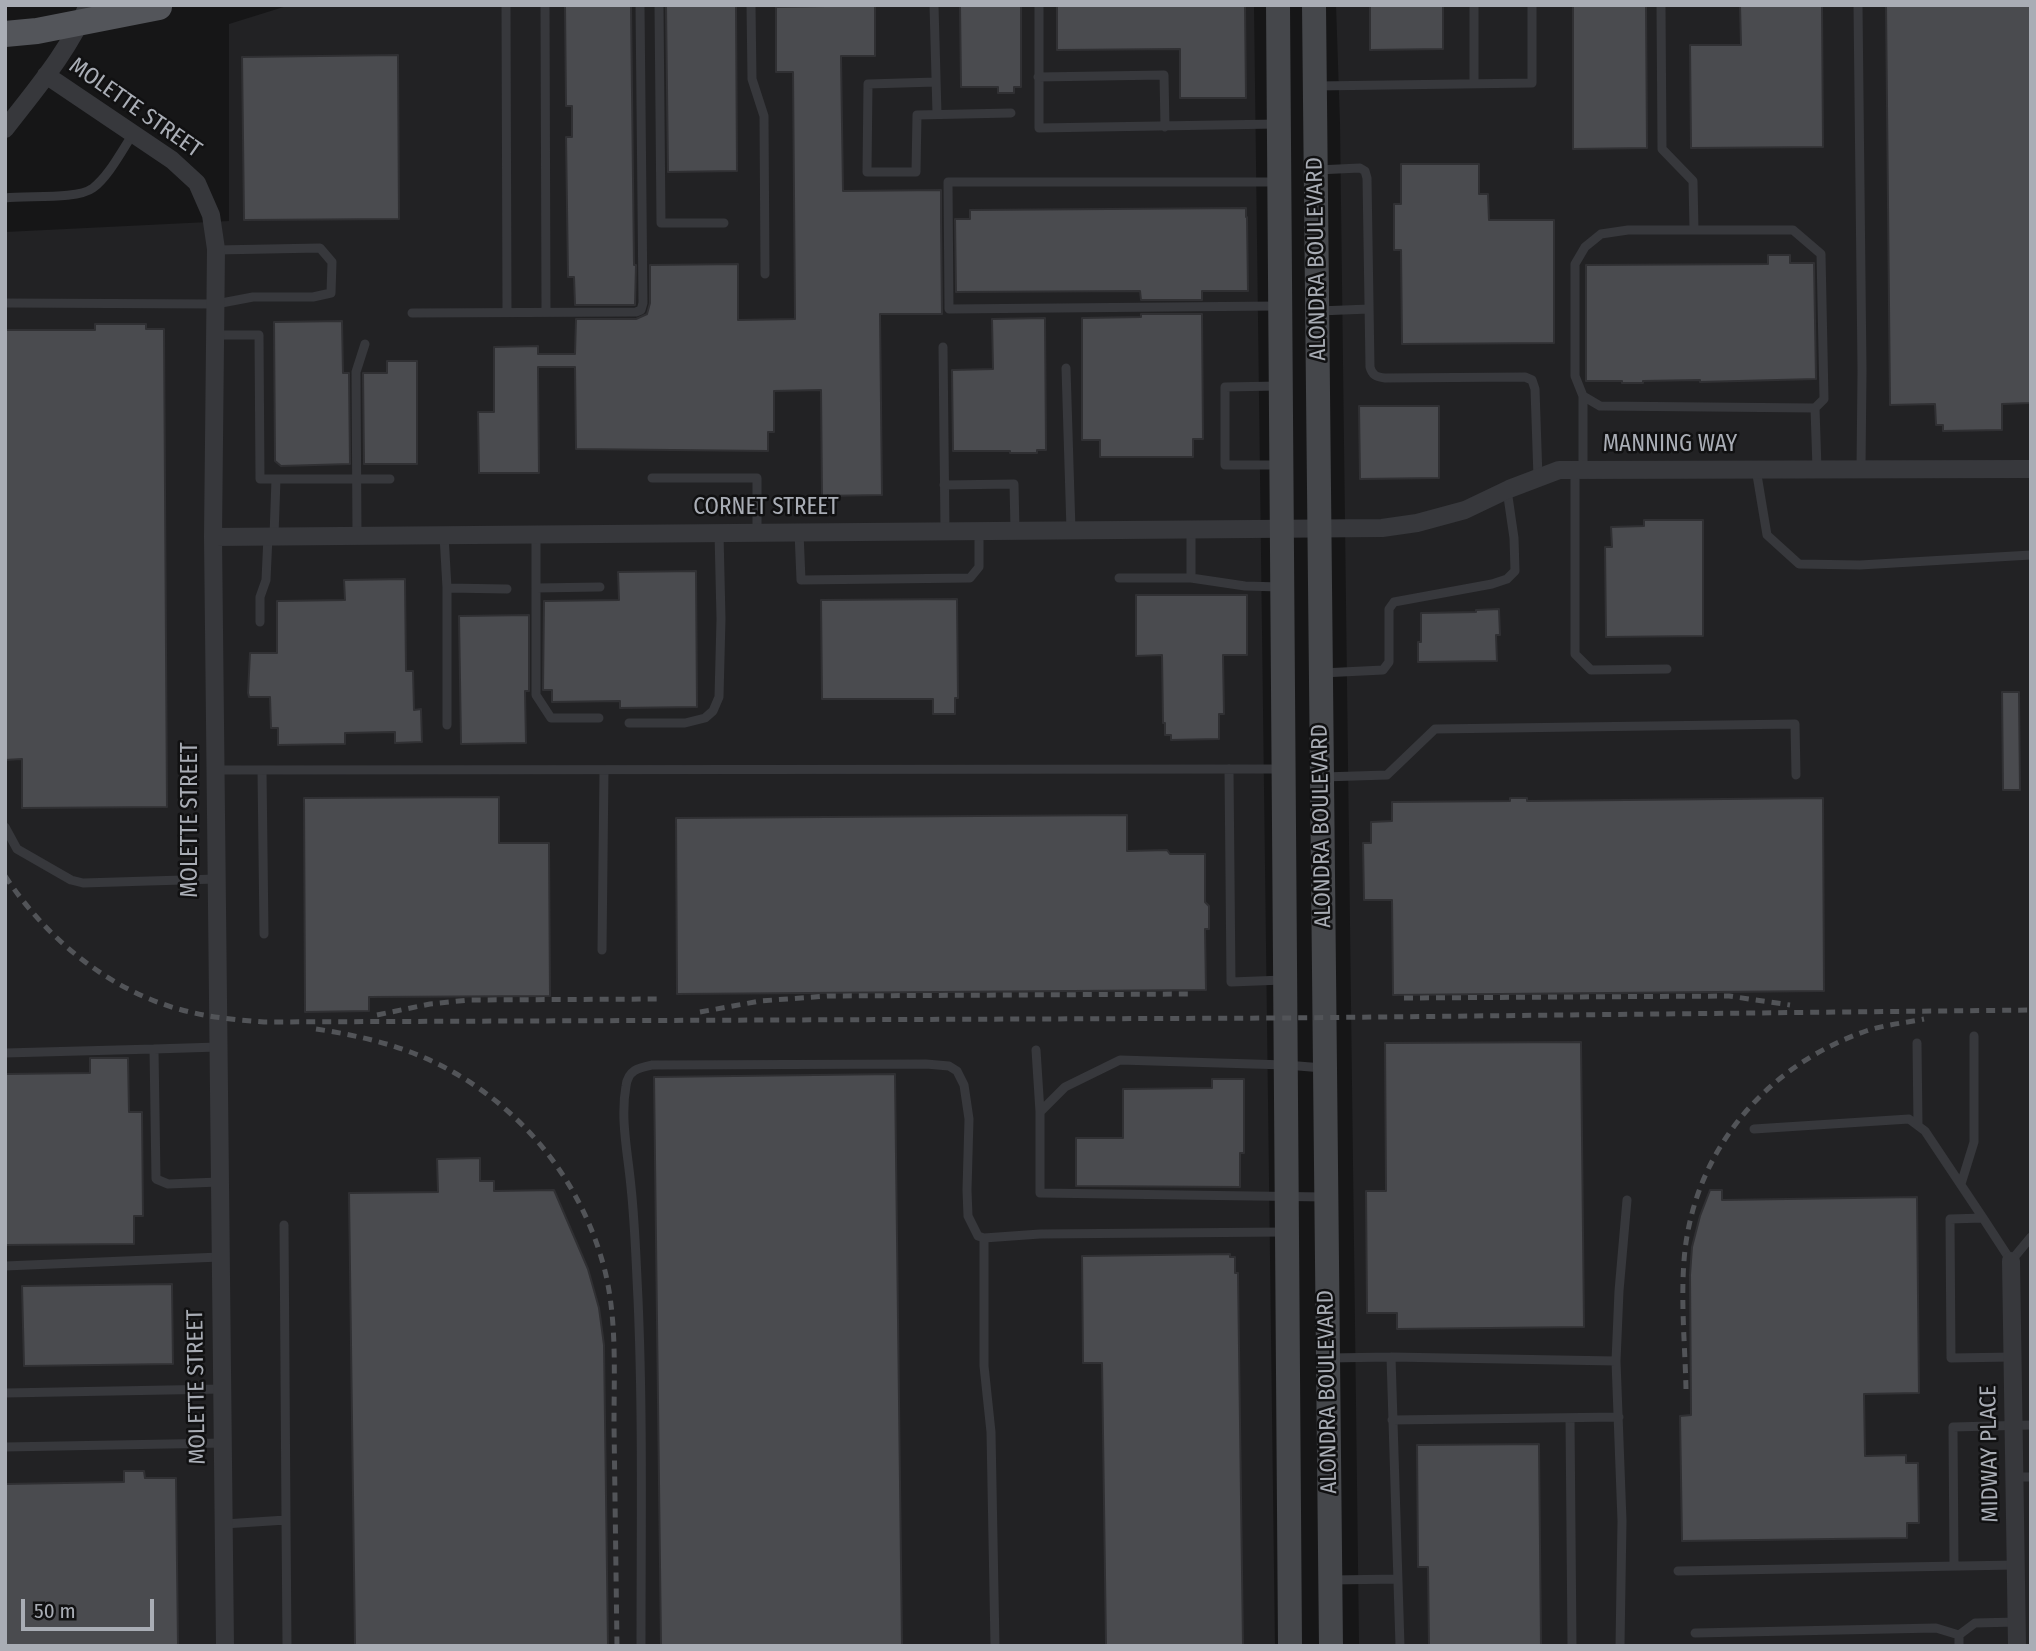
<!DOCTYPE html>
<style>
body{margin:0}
#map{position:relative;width:2036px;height:1651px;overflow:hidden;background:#161617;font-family:"Fira Sans Condensed",sans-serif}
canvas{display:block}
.frame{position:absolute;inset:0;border:7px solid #a9adb5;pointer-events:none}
.scale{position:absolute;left:21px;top:1599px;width:133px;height:32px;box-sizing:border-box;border:4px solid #a9adb5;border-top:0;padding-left:9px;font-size:21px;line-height:24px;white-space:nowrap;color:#a9adb5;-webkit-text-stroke:5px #111112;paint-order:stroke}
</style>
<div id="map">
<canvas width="2036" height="1651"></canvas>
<div class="frame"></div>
<div class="scale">50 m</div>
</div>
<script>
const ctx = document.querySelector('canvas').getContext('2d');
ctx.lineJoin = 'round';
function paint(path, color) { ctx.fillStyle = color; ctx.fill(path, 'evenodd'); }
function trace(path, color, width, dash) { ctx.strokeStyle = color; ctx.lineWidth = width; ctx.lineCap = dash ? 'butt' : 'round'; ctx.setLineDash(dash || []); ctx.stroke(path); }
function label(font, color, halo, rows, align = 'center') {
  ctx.font = font + ' "Fira Sans Condensed",sans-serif'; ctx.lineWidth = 5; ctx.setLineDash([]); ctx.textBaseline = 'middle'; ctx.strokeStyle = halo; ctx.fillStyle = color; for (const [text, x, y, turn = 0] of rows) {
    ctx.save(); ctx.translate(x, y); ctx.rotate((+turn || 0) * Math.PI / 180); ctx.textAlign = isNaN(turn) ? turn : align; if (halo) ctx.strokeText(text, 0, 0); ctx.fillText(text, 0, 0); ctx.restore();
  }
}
paint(new Path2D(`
 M290,5h964l21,1641h-1270v-1414l224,-11v-197z
 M1336,5h695v1641h-672l-19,-1522z`), '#222224');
const building = new Path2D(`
 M565,5h66l3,260h2l-1,40h-60l-1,-28h-6l-2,-140h6v-31h-6z
 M666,5h70l1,166 -69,1z
 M875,5v51h-34l2,135 98,-1v29l1,95h-62l2,181 -60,1 -1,-106 -47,1v41h-6v19l-192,-2 -1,-82h-37l1,106h-60l-1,-61h16v-65l44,-1v8h37l1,-35h60l11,-5 3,-11v-38l88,-1v56l57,-1 -2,-247h-17v-65z
 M960,5h61v82h-7v6h-16v-6h-37z
 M1057,5h188l1,93h-66v-49l-123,1z
 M1370,5h73v44l-73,1z
 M1573,5h73l1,143 -74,1z
 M1740,5h82l1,142 -132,1 -1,-103h51z
 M1886,5h145v398l-29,1v26l-59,1v-6h-7l-1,-21 -45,1z
 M398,55l1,164 -155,1 -2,-163z
 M1401,164h78v30h9l1,26h65v123l-152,1 -1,-94h-7v-46h7z
 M1246,208v9h1l1,74h-46v9h-61l-1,-9 -184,1 -1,-73h15v-9z
 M1768,255h22v8h24l2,116 -116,3v-2l-57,1v2h-21v-2h-36v-116l182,-1z
 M1141,314h61l1,125h-10v18h-93v-17h-18v-122l59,-1z
 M1045,318l1,132h-9v3h-27v-2h-57l-1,-81 41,-1 -1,-50z
 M342,321l1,52h6l1,91 -69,2 -6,-5 -1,-139z
 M95,324h51v5h18l3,478 -145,1v-49l-17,1v-430h90z
 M387,361h30v103h-53l-1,-91h24z
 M1359,406h80v72l-79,1z
 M1644,520h59v116l-97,1 -1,-90h7l-1,-20 33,-1z
 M696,571l1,136 -77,1v-7l-68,1v-12h-9l1,-89 75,-1 -1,-28z
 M405,579l1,92h7l1,39 7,-1 1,33 -27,1v-11l-50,1v11l-67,1v-17h-7l-1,-31h-21l-1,-4 2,-40h27v-52l68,-1 -1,-20z
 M1136,595h111v60h-24l1,59h-5v25l-48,1v-5h-6v-12h-2l-1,-68 -26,1z
 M957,599l1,99h-3v16h-22v-15h-111l-1,-99z
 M1499,609l1,26h-4l1,26 -79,1v-20h3v-29l55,-1v-2z
 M529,615v76h-4l1,52 -65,1 -2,-128z
 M2002,692h17l1,98h-17z
 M499,797v46h50l1,153 -181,1v14l-64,1 -1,-214z
 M1510,798h17v3l296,-3 1,193 -431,4 -1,-95h-28l-1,-57h8v-21l21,-1v-19l118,-1z
 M1127,815v36l40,-1 3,4h35v48l4,4v23h-4l1,61 -529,4 -1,-176z
 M1581,1042l3,285 -187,2v-16h-30l-1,-122h20l-1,-148z
 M90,1058h38l1,54h13l1,104h-9v28l-129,1v-171l85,-1z
 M895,1074l7,572h-241l-7,-569z
 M1212,1079h32v74h-4v34l-164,-1v-48h47v-49l89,-1z
 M480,1158v23h14v10l60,-1 34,79 11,39 5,37 4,301h-253l-6,-453 89,-1 -1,-33z
 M1710,1190h12v10l195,-3 2,196 -55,1 1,62 41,-1v8h12l1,60h-12v15l-225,3 -2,-125 11,-1 -1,-140 2,-28 8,-31z
 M1230,1254v3h5v16h3l5,373h-137l-4,-283h-19l-1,-107z
 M172,1284l1,80 -149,2 -2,-80z
 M1539,1444l2,202h-112l-1,-79h-10l-1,-122z
 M124,1471h20l1,7h31l2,168h-173v-162l119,-2z`);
paint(building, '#4a4b4f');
trace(building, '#303033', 2);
trace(new Path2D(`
 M506,5l1,307
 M545,5l1,307
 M659,5l2,218h63
 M751,5l1,74 12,37 1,158
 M934,5l3,109
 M1039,5v123l238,-4
 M1661,5l1,144 31,32 1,49
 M1858,5l4,366 -1,98
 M1038,77l126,-2 1,52
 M936,82l-68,2 -1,88h49l1,-57 94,-2
 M1474,84v-79
 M1316,86l216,-3v-78
 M1317,170l43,-2 5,3 2,7 3,189c2,8 6,10 15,11l140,-1 7,3 3,9 3,89
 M5,198c22,-3 72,2 88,-10 16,-12 29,-38 40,-54
 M5,303l211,1 37,-7h60l18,-4 1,-31 -12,-14 -104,2
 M1277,306l-328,3 -1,-127h329
 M1319,311l50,-2
 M412,313l224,-1 5,-2 2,-7 -3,-298
 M216,335h43l1,144h130
 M943,347l2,184
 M1066,368l5,162
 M1278,386l-53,1v78h54
 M1583,396v74
 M1815,408l9,-9 -3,-145 -28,-24h-165l-27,4 -16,13 -10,17v112l8,20 17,10 215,2 2,61
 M1756,469l11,66 32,29 61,1 171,-10
 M1575,470v184l16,16 76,-1
 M652,478h105v54
 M944,485l70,-1 1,46
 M1191,529v49l54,8 35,1
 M799,532l2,48 169,-2 9,-11v-36
 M536,534v161l15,23h48
 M357,535l-1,-163 9,-28
 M444,535l3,53v137
 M274,536l2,-57
 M1119,578h72
 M447,588l60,1
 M536,588l64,-1
 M260,622v-25l6,-17 2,-44
 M1322,673l61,-3 6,-8v-53l5,-7 98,-18 15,-5 8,-8 -1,-33 -7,-48
 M629,723h56l20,-5 8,-7 6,-14 2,-78 -2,-86
 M1229,769l2,213 52,-2
 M216,770l1066,-1
 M262,770l2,164
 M1323,777l64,-2 48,-46 360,-5 1,51
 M5,827l12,22 54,31 12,3 133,-4
 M602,950l2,-180
 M1917,1043l1,82
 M154,1049l64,-2
 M1036,1050l4,62
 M5,1053l149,-4 2,130 12,5 51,-2
 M1323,1068l-37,-3 -166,-5 -55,27 -25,25v81l285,4
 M1754,1129l155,-10 16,12 58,87
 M1961,1184l13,-42v-106
 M284,1225l2,295
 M5,1266l215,-9
 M2013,1357l-62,1 -1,-139 33,-1 28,43 20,-24
 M1329,1358l62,-1
 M1616,1361l3,-70 8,-91
 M5,1393l217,-4
 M1570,1418l2,228
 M1392,1420l227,-3
 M5,1447l218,-4
 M2015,1477h16
 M224,1524l62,-4 1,126
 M1954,1566l-1,-139 78,-2
 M1678,1571l338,-6
 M1332,1580l66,-1
 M1695,1633l241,-5 23,7v11
 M1959,1635l16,-12 42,-1
 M641,1646c0,-116 2,-232 -3,-347 -2,-38 -3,-75 -7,-112 -3,-33 -11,-68 -5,-101 2,-16 12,-18 26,-21l274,-1 23,2 8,5 7,14 5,34 -2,71 1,26 10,20 6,2
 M995,1646l-4,-214 -7,-66v-128l56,-4 245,-2
 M1400,1646l-9,-289 225,4 6,160 -2,125`), '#37383c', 9);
trace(new Path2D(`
 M46,75l126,85 25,23 14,32 5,34 -3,288 12,1109
 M5,129c30,-39 64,-78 83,-124
 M213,537l1169,-9 35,-5 48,-13 44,-21 50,-19 472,-1
 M2011,1261l6,385`), '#37383c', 18);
trace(new Path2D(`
 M1278,5l12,1641
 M1314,5l17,1641`), '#45474b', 24);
trace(new Path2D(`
 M5,876c43,65 108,118 185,136 24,6 49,8 74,10l1021,-4 746,-8
 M1404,998l325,-2 61,9
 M700,1012l60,-11 68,-5 366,-2
 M377,1015l53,-11 39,-4 189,-1
 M316,1029c33,5 66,12 97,24 95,37 167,119 192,218 12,49 9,102 9,153 1,74 2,148 3,222
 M1686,1389c-1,-46 -6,-93 -1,-139 12,-103 83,-185 181,-219 18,-6 38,-8 58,-12`), '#525458', 5, [9, 7]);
trace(new Path2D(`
 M5,34l32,-3 122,-24`), '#53555a', 26);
label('23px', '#a9adb5', '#111112', [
 ["MOLETTE STREET",135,108,35],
 ["ALONDRA BOULEVARD",1317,259,-91],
 ["MANNING WAY",1670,445],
 ["CORNET STREET",766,508],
 ["MOLETTE STREET",191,820,-90],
 ["ALONDRA BOULEVARD",1322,826,-91],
 ["MOLETTE STREET",197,1387,-91],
 ["ALONDRA BOULEVARD",1328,1392,-91],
 ["MIDWAY PLACE",1990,1454,-91]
]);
</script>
